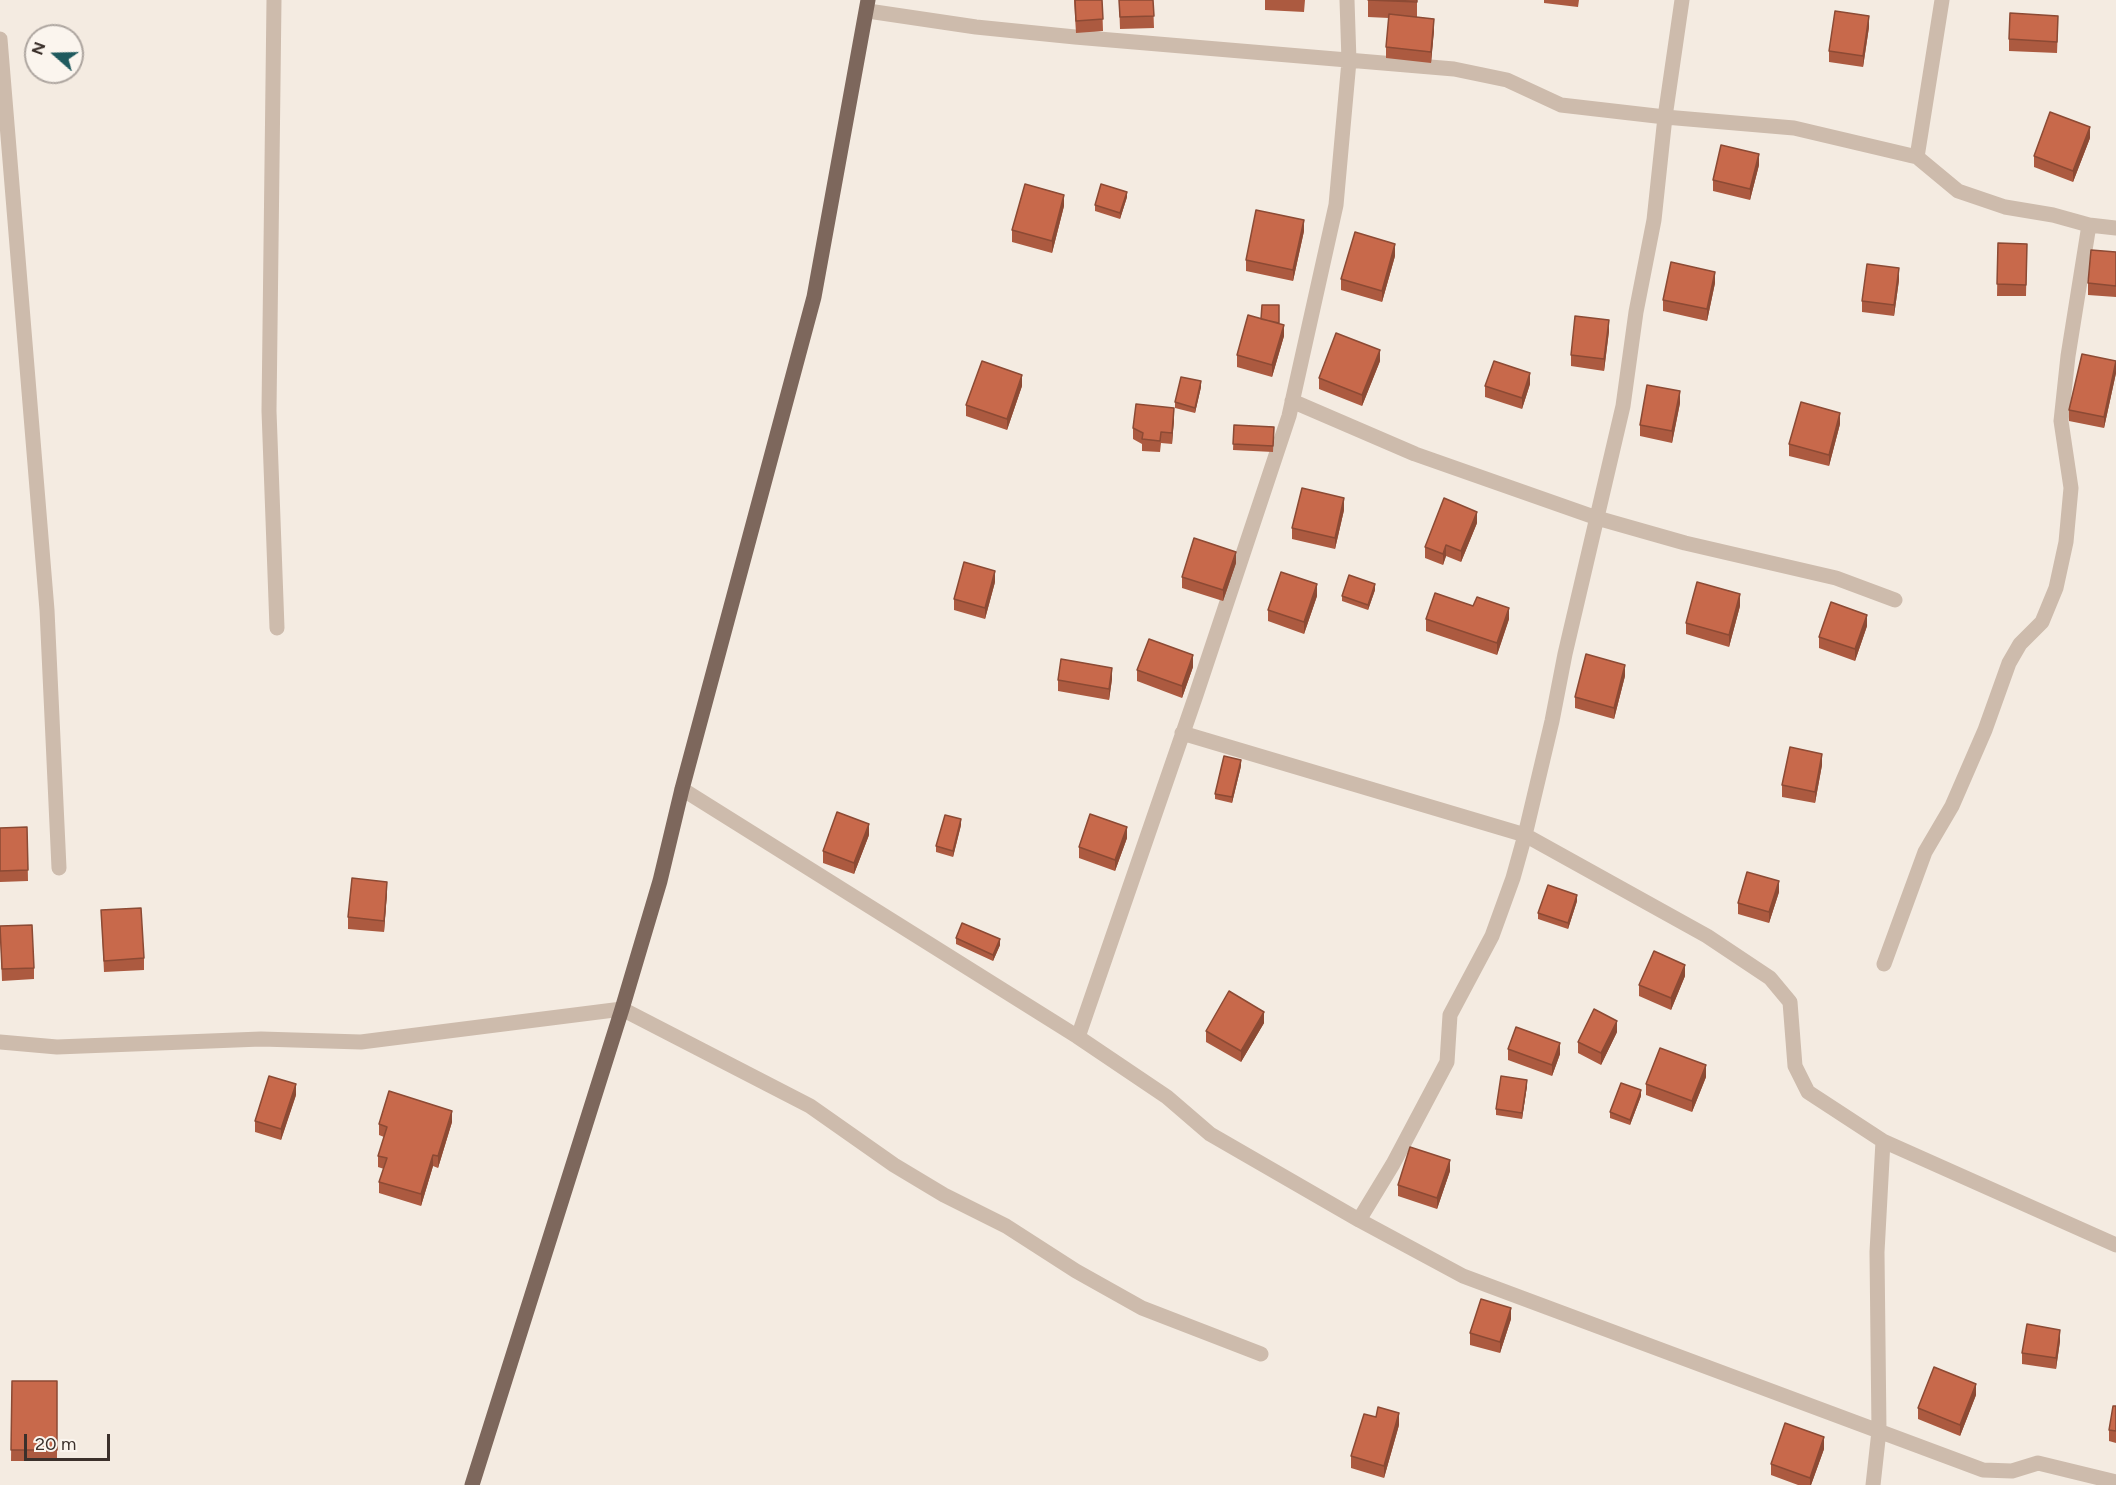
<!DOCTYPE html>
<style>
body{margin:0}
#map{position:relative;width:2116px;height:1485px;overflow:hidden;background:#f4ebe1;font-family:Figtree,sans-serif}
canvas{display:block}
.north{position:absolute;left:24px;top:24px;width:60px;height:60px;box-sizing:border-box;background:#fbf5ee;border:2px solid #aea6a0;border-radius:50%;rotate:290deg;font-size:16px;font-weight:700;line-height:24px;text-align:center;color:#3b302b}
.north::after{content:'';display:block;margin:auto;width:21px;height:27px;background:#1f5a5e;clip-path:polygon(50% 0,100% 100%,50% 72%,0 100%)}
.scale{position:absolute;left:24px;top:1434px;width:86px;height:27px;box-sizing:border-box;border:3px solid #3b302b;border-top:0;padding-left:8px;font-size:18px;line-height:21px;white-space:nowrap;color:#3b302b;-webkit-text-stroke:4px #fbf5ee;paint-order:stroke}
</style>
<div id="map">
<canvas width="2116" height="1485"></canvas>
<div class="north">N</div>
<div class="scale">20 m</div>
</div>
<script>
const ctx = document.querySelector('canvas').getContext('2d');
ctx.lineJoin = 'round';
function trace(path, color, width, dash) { ctx.strokeStyle = color; ctx.lineWidth = width; ctx.lineCap = dash ? 'butt' : 'round'; ctx.setLineDash(dash || []); ctx.stroke(path); }
function paint(path, color) { ctx.fillStyle = color; ctx.fill(path, 'evenodd'); }
trace(new Path2D(`
 M274,0l-5,411 8,217
 M868,11l108,16 99,10 379,32 53,11 54,25 104,12 129,11 123,29 41,34 47,16 48,8 36,10 27,3
 M0,39l47,571 12,258
 M1917,157l25,-157
 M1292,401l123,53 182,64 88,25 151,35 59,22
 M1182,733l343,102 182,101 63,42 20,24 5,64 13,26 75,49 233,104
 M682,789l396,248 89,60 43,37 149,86 104,56 520,194 29,1 26,-8 78,19
 M1884,964l41,-112 27,-46 33,-76 24,-67 11,-19 22,-22 14,-34 10,-46 5,-54 -10,-67 7,-65 21,-131
 M1078,1037l118,-342 93,-279 47,-211 13,-144 -2,-61
 M0,1042l57,5 204,-8 100,3 261,-33 188,97 84,59 50,30 62,31 70,45 66,37 119,46
 M1359,1220l34,-56 54,-102 3,-47 42,-79 21,-58 12,-43 27,-114 13,-67 58,-248 13,-94 18,-92 11,-103 17,-117
 M1873,1485l6,-54 -2,-179 6,-111`), '#cdbbac', 15);
trace(new Path2D(`
 M472,1485l150,-476 38,-128 22,-92 132,-492 54,-297`), '#7d675c', 15);
paint(new Path2D(`
 M1074,0h28l1,31 -27,2z
 M1119,0h34l1,28 -34,1z
 M1265,0h40l-1,12 -39,-2z
 M1368,0h49v17l17,13 -3,33 -45,-5v-11l3,-29 -21,-1z
 M1544,0h35l-1,7 -34,-4z
 M1869,27l-6,40 -34,-5v-11z
 M2058,27l-1,26 -48,-2v-12z
 M2090,138l-17,44 -39,-15v-11z
 M1759,165l-9,35 -37,-9v-11z
 M1127,197l-7,22 -25,-8v-6z
 M1064,206l-12,47 -40,-11v-12z
 M1304,231l-11,50 -47,-10v-11z
 M1998,243l29,1 -1,52h-29z
 M2116,252v45l-28,-2v-12z
 M1395,256l-13,46 -41,-12v-11z
 M1899,280l-5,36 -32,-4v-11z
 M1715,283l-8,38 -44,-10v-11z
 M1279,323l5,13 -12,41 -35,-10v-12z
 M1609,331l-5,40 -33,-5v-11z
 M1380,361l-18,45 -43,-17v-11z
 M2116,361v12l-12,55 -35,-7v-11z
 M1530,384l-8,25 -37,-12v-11z
 M1022,386l-15,44 -41,-14v-11z
 M1201,387l-6,26 -20,-5v-6z
 M1680,403l-8,40 -32,-7v-11z
 M1174,419l-2,25 -11,-1 -1,9 -18,-1v-7l-9,-5v-11z
 M1840,424l-11,42 -40,-10v-12z
 M1234,425l40,2 -1,25 -40,-2z
 M1344,510l-9,39 -43,-10v-11z
 M1477,523l-16,39 -15,-6 -3,9 -18,-7v-11z
 M1236,563l-13,38 -41,-13v-11z
 M995,582l-10,37 -31,-9v-11z
 M1375,590l-7,20 -26,-9v-5z
 M1317,596l-13,38 -36,-13v-11z
 M1473,606l36,13 -12,36 -71,-24v-12z
 M1740,606l-11,41 -43,-13v-11z
 M1867,626l-12,35 -36,-13v-11z
 M1193,667l-11,31 -45,-17v-11z
 M1625,676l-11,43 -39,-11v-11z
 M1112,679l-3,21 -51,-9v-11z
 M1822,765l-7,38 -33,-6v-12z
 M1241,766l-9,37 -17,-4v-5z
 M961,825l-8,32 -17,-5v-6z
 M27,827l1,54 -28,1v-54z
 M869,835l-15,39 -31,-11v-12z
 M1127,838l-12,33 -36,-13v-11z
 M1779,892l-10,31 -31,-9v-11z
 M387,893l-3,39 -36,-3v-12z
 M1577,901l-9,28 -30,-10v-6z
 M101,910l43,48v12l-40,2z
 M0,926l34,42v11l-32,2z
 M956,938l44,7 -7,16 -37,-17z
 M1685,976l-14,34 -32,-14v-11z
 M1264,1023l-23,39 -35,-20v-11z
 M1617,1032l-16,33 -23,-12v-11z
 M1508,1049l52,5 -8,22 -44,-16z
 M1706,1077l-14,35 -46,-17v-11z
 M1527,1086l-5,33 -26,-4v-6z
 M296,1095l-15,45 -26,-8v-11z
 M1641,1096l-11,29 -20,-7v-6z
 M452,1122l-14,46 -5,-2 -12,40 -42,-13v-11l5,-13 -6,-2v-11l6,-19 -5,-2v-11z
 M1450,1171l-13,38 -39,-13v-11z
 M1511,1319l-11,34 -30,-8v-12z
 M2060,1341l-4,28 -34,-5v-11z
 M12,1381h45v80h-46z
 M1976,1395l-16,41 -42,-17v-11z
 M2116,1406v37l-7,-2v-11z
 M1399,1425l-15,53 -33,-10v-12z
 M1824,1449l-13,36h-13l-27,-10v-11z`), '#ac5a40');
paint(new Path2D(`
 M1869,16v11l-6,40v-11z
 M1434,19v11l-3,33v-11z
 M2090,127v11l-17,44v-11z
 M1759,154v11l-9,35v-11z
 M1127,192v5l-7,22v-6z
 M1064,195v11l-12,47v-12z
 M1304,220v11l-11,50v-11z
 M1395,244v12l-13,46v-11z
 M1899,268v12l-5,36v-11z
 M1715,272v11l-8,38v-12z
 M1609,320v11l-5,40v-12z
 M1284,325v11l-12,41v-12z
 M1380,350v11l-18,45v-11z
 M2116,362v11l-12,55v-11z
 M1530,373v11l-8,25v-11z
 M1022,375v11l-15,44v-11z
 M1201,381v6l-6,26v-5z
 M1680,391v12l-8,40v-12z
 M1174,408v11l-2,25v-11z
 M1840,413v11l-11,42v-11z
 M1344,498v12l-9,39v-11z
 M1477,512v11l-16,39v-11z
 M1446,545v11l-3,9v-11z
 M1236,552v11l-13,38v-11z
 M995,571v11l-10,37v-11z
 M1317,584v12l-13,38v-12z
 M1375,584v6l-7,20v-5z
 M1740,594v12l-11,41v-12z
 M1509,608v11l-12,36v-12z
 M1867,615v11l-12,35v-12z
 M1193,655v12l-11,31v-12z
 M1625,665v11l-11,43v-11z
 M1112,668v11l-3,21v-11z
 M1822,754v11l-7,38v-11z
 M1241,760v6l-9,37v-6z
 M961,819v6l-8,32v-6z
 M869,824v11l-15,39v-11z
 M1127,827v11l-12,33v-11z
 M1779,881v11l-10,31v-11z
 M387,882v11l-3,39v-11z
 M1577,895v6l-9,28v-6z
 M1000,939v6l-7,16v-6z
 M1685,965v11l-14,34v-12z
 M1264,1012v11l-23,39v-11z
 M1617,1021v11l-16,33v-12z
 M1560,1043v11l-8,22v-11z
 M1706,1065v12l-14,35v-11z
 M1527,1080v6l-5,33v-6z
 M296,1084v11l-15,45v-11z
 M1641,1090v6l-11,29v-5z
 M452,1111v11l-14,46v-12z
 M433,1155v11l-12,40v-12z
 M1450,1160v11l-13,38v-11z
 M1511,1308v11l-11,34v-11z
 M2060,1330v11l-4,28v-11z
 M1976,1384v11l-16,41v-11z
 M1399,1413v12l-15,53v-12z
 M1824,1437v12l-13,36h-1v-7z`), '#8c4a34');
const building = new Path2D(`
 M1075,0h27l1,19 -27,2z
 M1119,0h34l1,16 -34,1z
 M1368,0h49v2z
 M1835,11l34,5 -6,40 -34,-5z
 M2010,13l48,3 -1,26 -48,-3z
 M1389,14l45,5 -3,33 -45,-5z
 M2050,112l40,15 -17,44 -39,-15z
 M1721,145l38,9 -9,35 -37,-9z
 M1025,184l39,11 -12,46 -40,-11z
 M1101,184l26,8 -7,21 -25,-8z
 M1256,210l48,10 -11,50 -47,-10z
 M1355,232l40,12 -13,47 -41,-12z
 M1998,243l29,1 -1,41 -29,-1z
 M2091,250l25,2v34l-28,-3z
 M1671,262l44,10 -8,37 -44,-9z
 M1867,264l32,4 -5,37 -32,-4z
 M1262,305h17v18l-18,-4z
 M1248,315l36,10 -12,40 -35,-10z
 M1575,316l34,4 -5,39 -33,-4z
 M1336,333l44,17 -18,45 -43,-17z
 M2082,354l34,7 -12,56 -35,-7z
 M982,361l40,14 -15,44 -41,-14z
 M1494,361l36,12 -8,25 -37,-12z
 M1181,377l20,4 -6,27 -20,-6z
 M1647,385l33,6 -8,40 -32,-6z
 M1801,402l39,11 -11,42 -40,-11z
 M1136,404l38,4 -2,25 -11,-1 -1,9 -18,-2 1,-6 -10,-5z
 M1234,425l40,2 -1,19 -40,-2z
 M1302,488l42,10 -9,40 -43,-10z
 M1444,498l33,14 -16,39 -15,-6 -3,9 -18,-7z
 M1194,538l42,14 -13,38 -41,-13z
 M964,562l31,9 -10,37 -31,-9z
 M1281,572l36,12 -13,38 -36,-12z
 M1349,575l26,9 -7,21 -26,-9z
 M1697,582l43,12 -11,41 -43,-12z
 M1435,593l38,13 4,-9 32,11 -12,35 -71,-24z
 M1831,602l36,13 -12,34 -36,-12z
 M1149,639l44,16 -11,31 -45,-16z
 M1586,654l39,11 -11,43 -39,-11z
 M1061,659l51,9 -3,21 -51,-9z
 M1790,747l32,7 -7,38 -33,-7z
 M1224,756l17,4 -9,37 -17,-3z
 M837,812l32,12 -15,39 -31,-12z
 M1090,814l37,13 -12,33 -36,-13z
 M945,815l16,4 -8,32 -17,-5z
 M27,827l1,43 -28,1v-43z
 M1747,872l32,9 -10,31 -31,-9z
 M352,878l35,4 -3,39 -36,-4z
 M1548,885l29,10 -9,28 -30,-10z
 M141,908l3,50 -40,3 -3,-51z
 M962,923l38,16 -7,16 -37,-17z
 M32,925l2,43 -32,1 -2,-43z
 M1654,951l31,14 -14,33 -32,-13z
 M1229,991l35,21 -23,39 -35,-20z
 M1594,1009l23,12 -16,32 -23,-11z
 M1516,1027l44,16 -8,22 -44,-16z
 M1660,1048l46,17 -14,36 -46,-17z
 M269,1076l27,8 -15,45 -26,-8z
 M1501,1076l26,4 -5,33 -26,-4z
 M1621,1083l20,7 -11,30 -20,-8z
 M389,1091l63,20 -14,45 -5,-1 -12,39 -42,-12 8,-24 -9,-2 9,-29 -8,-3z
 M1410,1147l40,13 -13,38 -39,-13z
 M1481,1299l30,9 -11,34 -30,-9z
 M2027,1324l33,6 -4,28 -34,-5z
 M1934,1367l42,17 -16,41 -42,-17z
 M12,1381h45v69h-46z
 M2113,1406h3v25l-7,-1z
 M1378,1407l21,6 -15,53 -33,-10 13,-42 12,3z
 M1785,1423l39,14 -14,41 -39,-14z`);
paint(building, '#c8694b');
trace(building, '#8c4a34', 1.5);
</script>
